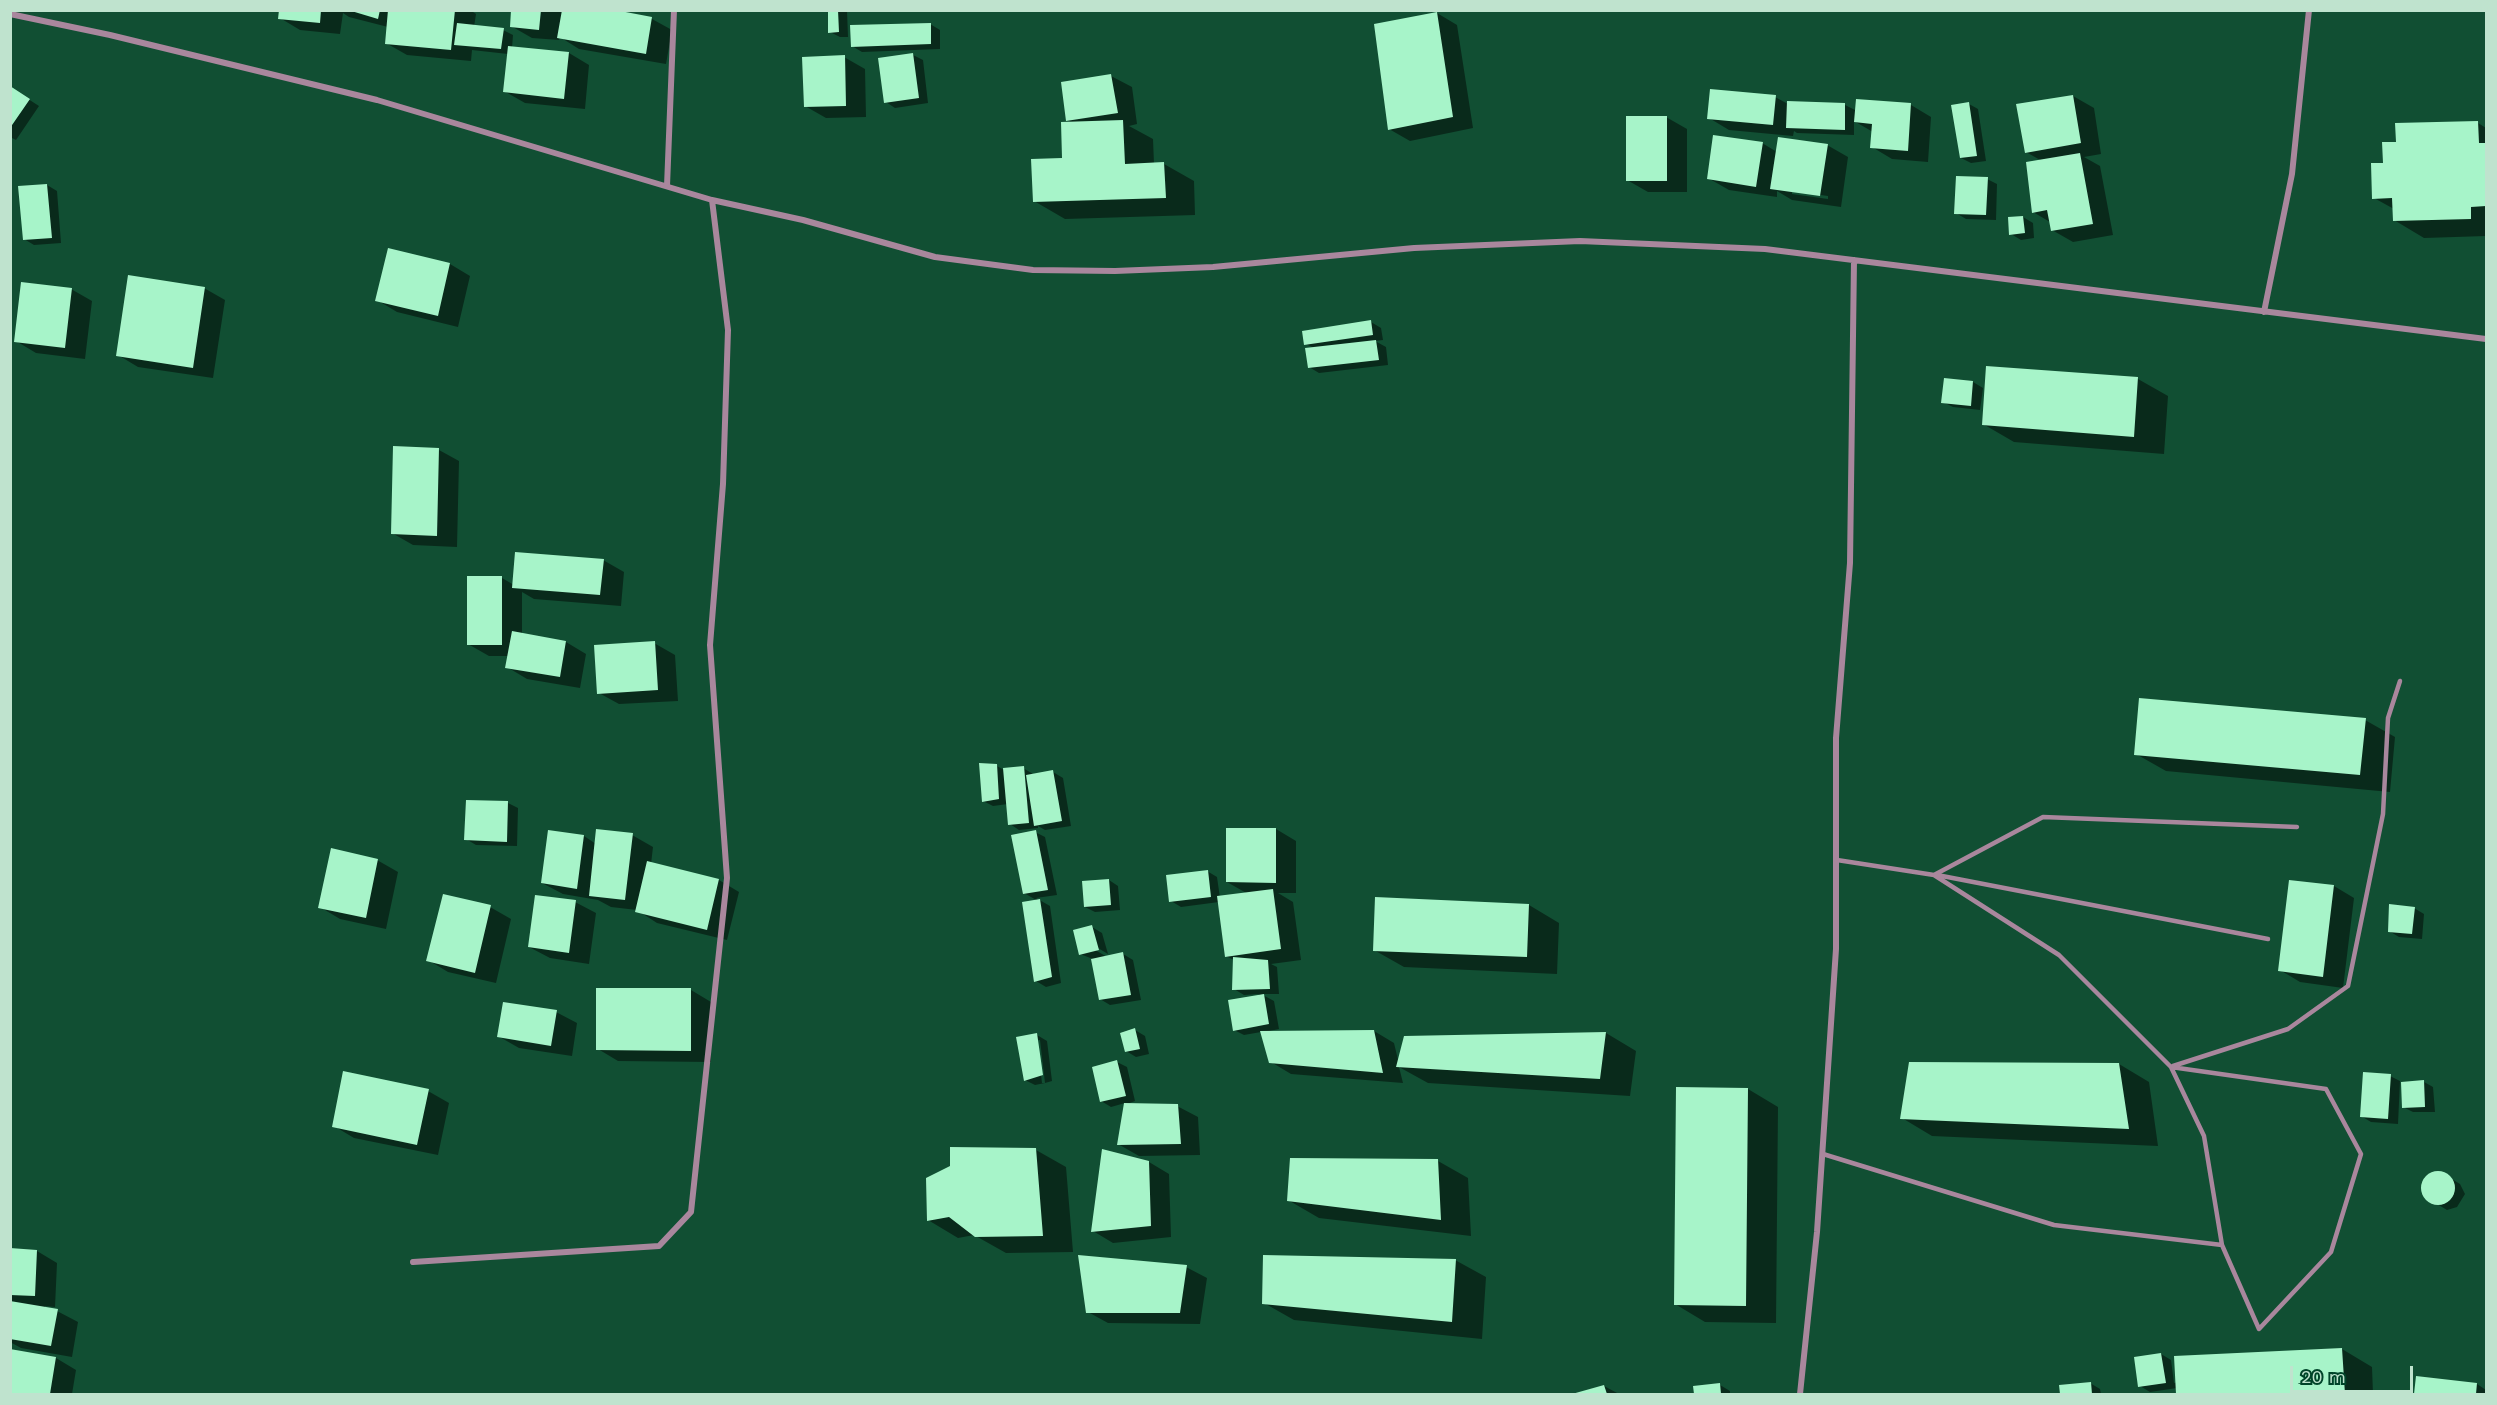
<!DOCTYPE html>
<style>
body{margin:0}
#map{position:relative;width:2497px;height:1405px;overflow:hidden;background:#114f33;font-family:"Work Sans",sans-serif}
canvas{display:block}
.frame{position:absolute;inset:0;border:12px solid #bfe3ce;pointer-events:none}
.scale{position:absolute;left:2290px;top:1366px;width:123px;height:27px;box-sizing:border-box;border:3px solid #bfe3ce;border-top:0;padding-left:8px;font-size:18px;line-height:21px;white-space:nowrap;color:#bfe3ce;-webkit-text-stroke:4px #004429;paint-order:stroke}
</style>
<div id="map">
<canvas width="2497" height="1405"></canvas>
<div class="frame"></div>
<div class="scale">20 m</div>
</div>
<script>
const ctx = document.querySelector('canvas').getContext('2d');
ctx.lineJoin = 'round';
function paint(path, color) { ctx.fillStyle = color; ctx.fill(path, 'evenodd'); }
function trace(path, color, width, dash) { ctx.strokeStyle = color; ctx.lineWidth = width; ctx.lineCap = dash ? 'butt' : 'round'; ctx.setLineDash(dash || []); ctx.stroke(path); }
paint(new Path2D(`
 M280,10h190l6,4 -2,13 29,3 10,5 -1,13 57,5 20,12 -4,44 -60,-6 -21,-12 4,-37 -36,-4 -1,11 -64,-6 -21,-12 2,-16 -39,-10 -6,-4 -3,21 -40,-4 -20,-12z
 M513,10h94l45,9 20,11 -6,34 -87,-15 -19,-12 -1,3 -27,-2 -21,-12z
 M829,10h18l1,27h-8l-10,-5z
 M1437,13l20,12 16,103 -63,13 -21,-12z
 M930,24l10,6v19l-78,3 -10,-6z
 M913,55l10,5 5,43 -33,5 -9,-6z
 M844,57l21,12 1,48 -40,1 -21,-12z
 M1111,76l21,11 5,37 -8,2 24,13 1,25h10l30,17 1,34 -130,4 -31,-18 30,-41 10,-36 -7,-4z
 M11,88l28,18 -23,34 -6,-3z
 M2073,96l21,12 7,46 -17,3 16,9 13,69 -40,7 -21,-12 -2,-8 -17,-10 9,-51 -16,-9z
 M1775,97l13,7 57,1 12,6 1,-10 53,4 20,12 -3,45 -36,-3 -20,-12 1,-15 -19,-11v14l-57,-2 -3,-2 -1,5 -64,-6 -20,-12z
 M1969,104l9,5 8,52 -15,2 -10,-5z
 M1666,117l21,12v63h-39l-21,-12z
 M2478,123l8,5v108l-62,2 -30,-18v-11l-20,-11 11,-33 12,-22z
 M1762,143l15,9 50,-7 21,12 -7,50 -49,-7 -15,-9v6l-48,-7 -21,-12zM1792,191l36,5v3l-36,-5z
 M1987,179l10,5 -1,36 -30,-1 -10,-6z
 M47,185l10,6 4,52 -27,2 -10,-6z
 M2023,217l10,6 1,15 -13,2 -10,-6z
 M450,264l20,12 -12,51 -61,-15 -20,-12z
 M204,288l21,12 -12,78 -75,-11 -20,-12z
 M71,289l21,12 -7,58 -49,-6 -20,-12z
 M1371,322l10,6 2,12 -8,1 11,6 2,18 -69,8 -10,-6 5,-19 -8,-4z
 M1988,367l150,12 30,17 -4,58 -150,-12 -31,-18z
 M1945,380l28,2 10,6 -3,22 -27,-3 -10,-5z
 M439,450l20,11 -2,86 -44,-2 -21,-12z
 M603,560l21,12 -3,34 -87,-7 -12,-7v42l44,8 20,12 -6,34 -53,-9 -20,-12 2,-11h-20l-21,-12 34,-66 12,7z
 M654,643l21,12 3,46 -59,3 -20,-11z
 M2365,720l30,17 -5,55 -224,-21 -30,-17z
 M997,766l7,4 19,-2 10,6 20,-2 10,6 8,48 -26,4 -7,-4v2l-19,2 -9,-6 -2,-20 -15,2 -10,-5z
 M508,803l10,5 -1,38 -41,-1 -10,-6z
 M1276,829l20,12v52h-18l15,9 8,58 -30,4 6,3 2,27h-18l13,7 5,28 -10,2h105l20,12 5,21 6,-27 201,-4 30,18 -6,45 -202,-13 -29,-16 4,16 -112,-9 -20,-12 -10,-30 -17,3 -10,-5 25,-36 -15,1 -10,-6v-29l-8,-4 -7,-54 -38,5 -10,-6 36,-30 10,6 3,21 28,-4 -21,-12z
 M1035,832l10,5 12,58 -21,3 14,8 11,77 -15,4 -10,-6 2,-80 -14,-8z
 M632,835l21,12 -2,17 68,16 20,12 -12,48 -70,-17 -20,-13 -26,-3 -13,-7 -35,-6 -21,-11 42,-47 12,8z
 M377,860l21,12 -12,57 -46,-10 -20,-12z
 M1109,880l9,6 2,24 -25,2 -10,-5z
 M2290,881l44,5 20,12 -11,90 -43,-6 -20,-12z
 M575,902l21,11 -7,51 -39,-6 -21,-11z
 M1529,905l30,18 -2,51 -153,-7 -30,-17z
 M490,907l21,12 -15,64 -48,-11 -20,-12z
 M2414,908l10,6 -2,25 -23,-2 -10,-6z
 M1092,927l10,6 6,21 -15,-9 -1,3 15,9 16,-3 10,6 8,40 -31,5 -10,-6 -7,-40 -13,-5z
 M691,990l20,12v60l-93,-1 -20,-12z
 M556,1012l21,11 -5,33 -53,-8 -21,-12z
 M1135,1030l10,6 4,18 -13,3 -10,-6z
 M1037,1035l10,6 5,40 -7,2 -5,-43h-3l5,43h3l-10,2 -10,-5z
 M1117,1062l10,5 8,34 -8,3 50,2 21,11 2,38 -61,1 -21,-12 7,-41 -14,4 -10,-6z
 M2119,1064l30,18 9,64 -226,-10 -30,-18z
 M2390,1076l10,5 -2,43 -27,-2 -10,-6z
 M2424,1082l9,5 2,25h-22l-10,-5z
 M1748,1089l30,18 -2,216 -71,-1 -30,-18z
 M428,1091l21,12 -11,52 -84,-17 -20,-12z
 M1036,1150l30,17 7,85 -67,1 -32,-18 -16,3 -30,-18z
 M1438,1161l30,17 3,58 -152,-18 -31,-18z
 M1149,1162l20,12 2,63 -58,6 -20,-12z
 M2437,1172l5,1 18,11 5,10 -8,13 -10,3 -20,-12 -4,-9 5,-13z
 M10,1250l27,1 20,12 -2,44 -10,-1v2l12,3 21,11 -6,35 -51,-9 -11,-6z
 M1455,1260l31,17 -4,62 -188,-19 -30,-17z
 M1186,1267l21,11 -7,46 -92,-1 -20,-11z
 M2342,1349l30,18 1,27h-196v-6l-27,4 -10,-6 21,-32 10,6 3,23z
 M10,1351l46,7 20,12 -4,24h-62z
 M2418,1378l59,6 9,6v4h-70z
 M2090,1383l10,6 1,5h-39l-1,-7z
 M1720,1385l10,6v3h-35v-7z
 M1604,1386l15,8h-44z`), '#0007');
paint(new Path2D(`
 M279,10h42l-1,13 -42,-4z
 M348,10h32l-2,9z
 M388,10h67l-4,40 -66,-6z
 M511,10h30l-2,20 -29,-3z
 M562,10h53l37,7 -6,37 -89,-16z
 M828,10h10l1,22 -11,1z
 M1437,12l16,105 -65,13 -14,-106z
 M457,23l47,5 -3,21 -47,-4z
 M931,23v21l-80,3 -1,-22z
 M508,46l61,6 -5,47 -61,-7z
 M913,53l6,45 -35,5 -6,-45z
 M845,55l1,51 -42,1 -2,-50z
 M1111,74l7,39 -52,8 -5,-39z
 M10,86l20,13 -20,29z
 M1710,89l66,6 -3,30 -66,-6z
 M2073,95l8,48 -56,10 -9,-49z
 M1856,99l55,4 -3,48 -38,-3 2,-24 -18,-2z
 M1787,101l58,2v27l-59,-2z
 M1969,102l8,54 -17,2 -9,-53z
 M1626,116h41v65h-41z
 M1123,120l2,44 39,-2 2,36 -133,4 -2,-43 31,-1 -1,-36z
 M2478,121l1,22h7v63l-15,1v12l-78,2 -1,-23 -20,1 -1,-36h12l-1,-21h14l-1,-19z
 M1713,135l50,7 -7,45 -49,-8z
 M1778,137l50,7 -8,52 -50,-7z
 M2080,153l13,71 -42,7 -4,-21 -15,3 -6,-51z
 M1956,176l32,1 -2,38 -32,-1z
 M47,184l5,54 -29,2 -5,-54z
 M2023,216l2,17 -16,2 -1,-18z
 M388,248l62,15 -12,53 -63,-15z
 M128,275l77,12 -12,81 -77,-12z
 M21,282l51,6 -7,60 -51,-6z
 M1371,320l2,15 -69,10 -2,-14z
 M1376,340l3,20 -71,8 -3,-20z
 M1986,366l152,11 -4,60 -152,-12z
 M1944,378l29,3 -2,25 -30,-3z
 M393,446l46,2 -2,88 -46,-2z
 M515,552l89,7 -4,36 -88,-7z
 M467,576h35v69h-35z
 M512,631l54,10 -6,36 -55,-9z
 M655,641l3,49 -61,4 -3,-49z
 M2139,698l227,20 -6,57 -226,-20z
 M979,763l18,1 2,35 -17,3z
 M1024,766l5,57 -21,2 -5,-57z
 M1053,770l9,51 -28,5 -8,-51z
 M466,800l42,1 -1,41 -43,-2z
 M1226,828h50v55l-50,-1z
 M596,829l37,4 -8,67 -36,-4z
 M548,830l36,5 -7,54 -36,-6z
 M1036,830l12,60 -25,4 -12,-59z
 M331,848l47,11 -12,59 -48,-10z
 M647,861l72,18 -12,51 -72,-18z
 M1208,870l3,27 -42,5 -3,-27z
 M1109,879l2,26 -27,2 -2,-26z
 M2289,880l45,5 -11,92 -45,-6z
 M1273,889l8,60 -56,8 -8,-61z
 M443,894l48,11 -16,68 -49,-12z
 M535,895l41,5 -7,53 -41,-6z
 M1375,897l154,7 -2,53 -154,-6z
 M1040,899l12,78 -18,5 -12,-80z
 M2389,904l26,3 -3,27 -24,-2z
 M1092,925l7,25 -20,5 -6,-25z
 M1123,952l8,43 -32,5 -8,-41z
 M1233,957l35,3 2,29 -38,1z
 M596,988h95v63l-95,-1z
 M1264,994l5,30 -36,7 -5,-31z
 M503,1002l54,8 -6,36 -54,-9z
 M1135,1028l5,21 -15,3 -5,-19z
 M1374,1030l9,43 -114,-10 -9,-32z
 M1606,1032l-6,47 -204,-12 8,-31z
 M1037,1033l6,42 -19,6 -8,-44z
 M1117,1060l9,36 -26,6 -8,-35z
 M1909,1062l210,1 10,66 -229,-10z
 M343,1071l86,18 -12,56 -85,-18z
 M2363,1072l28,2 -3,45 -28,-2z
 M2424,1080l1,27 -23,1 -1,-26z
 M1676,1087l72,1 -2,218 -72,-1z
 M1124,1103l54,1 3,40 -64,1z
 M950,1147l86,1 7,88 -68,1 -26,-20 -22,4 -1,-43 24,-12z
 M1102,1149l47,12 2,65 -60,6z
 M1290,1158l148,1 3,61 -154,-19z
 M2421 1188a17 17 0 1 1 34 0a17 17 0 1 1-34 0Z
 M10,1248l27,2 -2,46 -25,-1z
 M1078,1255l109,10 -7,48h-94z
 M1263,1255l193,4 -4,63 -190,-18z
 M10,1301l48,8 -7,37 -41,-7z
 M2342,1348l3,46h-169l-2,-38z
 M10,1349l46,8 -6,37h-40z
 M2161,1353l5,30 -28,4 -4,-30z
 M2416,1376l61,7 -1,11h-62z
 M2091,1382l1,12h-32l-1,-9z
 M1720,1383l1,11h-27l-1,-8z
 M1604,1385l3,9h-35z`), '#a7f4c9');
trace(new Path2D(`
 M1837,860l97,15 125,80 112,112 33,69 18,109 37,84 72,-77 30,-98 -35,-65 -155,-22
 M1934,875l109,-58 254,10
 M1937,875l331,64
 M2173,1066l115,-37 60,-43 35,-172 5,-96 12,-37
 M1823,1154l231,71 168,20`), '#a9879d', 4.5);
trace(new Path2D(`
 M10,14l100,21 267,65 335,100 91,20 132,37 98,13 82,1 98,-4 201,-19 166,-7 185,8 721,90
 M667,186l7,-176
 M2264,312l28,-138 17,-164
 M413,1262l246,-16 32,-34 36,-334 -17,-233 13,-161 5,-154 -16,-130
 M1800,1394l17,-162 19,-283v-211l14,-175 4,-303`), '#a9879d', 6);
</script>
